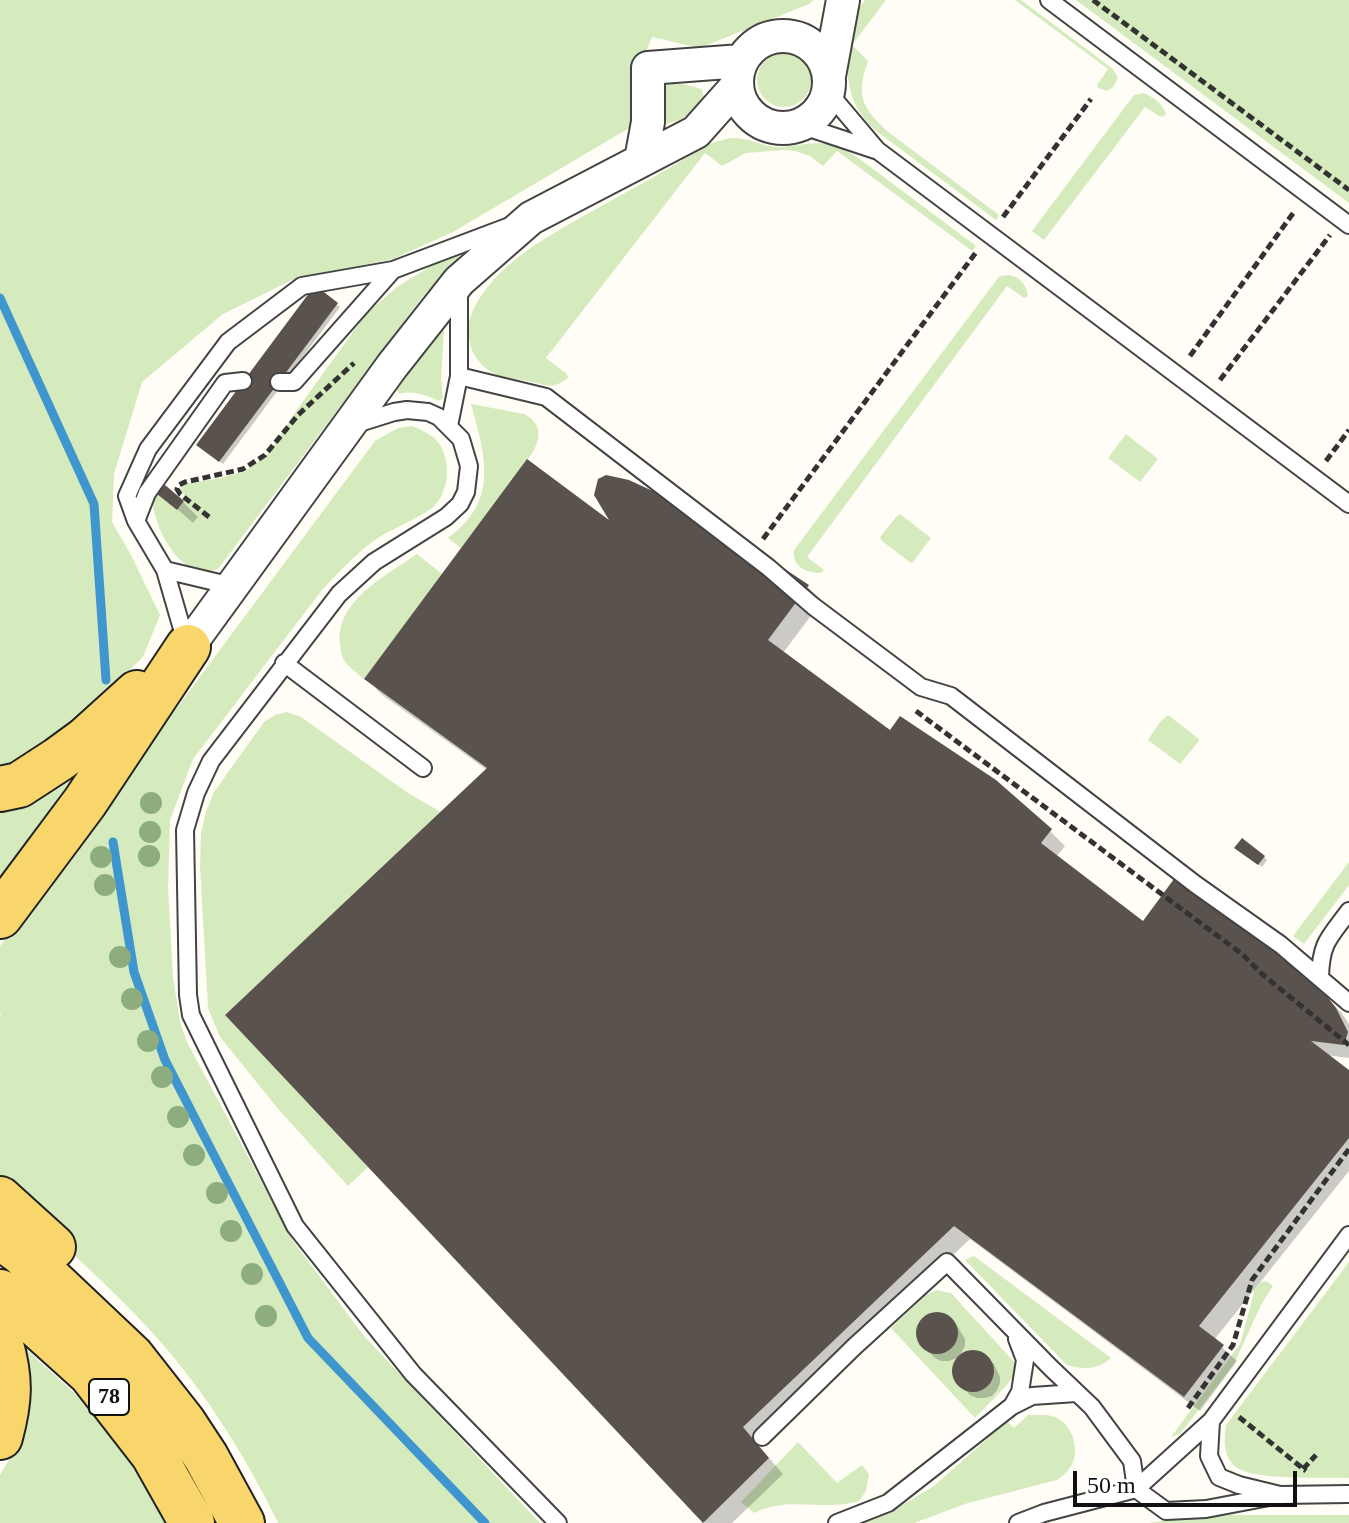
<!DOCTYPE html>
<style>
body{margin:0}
#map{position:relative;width:1349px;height:1523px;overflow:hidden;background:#fffdf5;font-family:"Times New Roman",serif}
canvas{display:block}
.scale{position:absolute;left:1073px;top:1471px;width:224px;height:36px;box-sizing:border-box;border:4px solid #111;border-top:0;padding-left:10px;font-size:24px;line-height:28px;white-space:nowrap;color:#111;-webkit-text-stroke:6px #fff;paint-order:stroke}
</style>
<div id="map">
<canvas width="1349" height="1523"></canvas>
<div class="scale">50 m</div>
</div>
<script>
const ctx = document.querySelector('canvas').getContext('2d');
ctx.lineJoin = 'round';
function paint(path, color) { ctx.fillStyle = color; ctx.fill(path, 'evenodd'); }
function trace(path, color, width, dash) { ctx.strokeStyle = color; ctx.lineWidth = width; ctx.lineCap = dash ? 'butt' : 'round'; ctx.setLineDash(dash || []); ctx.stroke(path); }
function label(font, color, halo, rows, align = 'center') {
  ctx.font = font + ' "Times New Roman",serif'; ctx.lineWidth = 8; ctx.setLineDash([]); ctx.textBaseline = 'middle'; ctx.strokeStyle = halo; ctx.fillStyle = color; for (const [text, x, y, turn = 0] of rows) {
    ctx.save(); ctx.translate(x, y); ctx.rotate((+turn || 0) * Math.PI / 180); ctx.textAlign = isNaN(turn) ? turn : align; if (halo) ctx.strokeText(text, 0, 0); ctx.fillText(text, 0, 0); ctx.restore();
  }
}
paint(new Path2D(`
 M0,0h814l-5,4 -109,44 -48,-11 -19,46 8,20 -10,24 -178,105 -60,27 -101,21 -69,34 -81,68 -28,92 -2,48 19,33 29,60 -17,42 -62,59 -61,48 -20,3z
 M865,0h21l-34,45 16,16c-12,34 -7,45 19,70l112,84 -3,5 -121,-90c-8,-8 -15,-16 -20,-26 -9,-18 -11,-64 -4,-83 2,-7 9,-14 14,-21z
 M1015,0h6l92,69 5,9 -5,9 -6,4 -9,-3 -1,-3 11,-16z
 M1076,0h273v203z
 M757 80a27 27 0 1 1 54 0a27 27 0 1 1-54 0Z
 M667,80l35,9 2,10c-11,12 -21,22 -38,25l-6,-41z
 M1143,93c10,4 19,9 23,21l-3,3 -4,-1 -14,-9 -101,133 -12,-9 102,-136z
 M730,138c19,0 27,6 44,9 11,1 21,-2 32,-3 22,-3 38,4 55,16l115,86 -4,5 -135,-100 -14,15 -13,-10 -15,-5 -12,-1 -37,3 -24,13 -17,-13 -159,205 21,16 1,4c-15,12 -23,7 -40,3 -10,-2 -21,-3 -30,-6 -27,-10 -37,-42 -24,-67 24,-45 68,-68 111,-93 41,-23 84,-45 123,-71z
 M459,254l-1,5 -35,37 -205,273c-29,12 -52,-22 -60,-45 -3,-12 -9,-20 -1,-30l20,16 10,-12 -7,-8 4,-6 36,-6 26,-7 21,-16 29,-44 70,-97 31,-27 50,-31z
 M1009,275c12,2 17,10 19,21l-4,2 -17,-12 -200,271 17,13 -3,3c-15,0 -29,-6 -27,-23l204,-272 2,-2z
 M439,329l5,2 -3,48 2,19 -4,3c-14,-6 -25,-11 -40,-7l-2,-4z
 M471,404l53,10c18,9 17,23 9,38l-72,96 -13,-10c52,-38 37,-82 23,-134z
 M412,426c10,4 19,8 26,16 13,17 12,47 -3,63 -8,9 -42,24 -54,31 -22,14 -41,35 -59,54l-129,169 -23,61 -2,67 5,90 7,45 7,20 106,199 71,95 176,187h-262c-30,-62 -67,-122 -112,-175 -50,-58 -110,-108 -166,-162v-169l1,-2 -1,-1v-68l375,-505 23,-13z
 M1126,434l32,25 -18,23 -32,-24z
 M900,514l31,24 -18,24 -2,1 -29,-22 -2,-4 17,-21z
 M417,554l25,20 -78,105c-6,-5 -14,-11 -19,-17 -3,-5 -5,-12 -5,-18 -5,-43 47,-69 77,-90z
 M287,712l14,5 107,76 33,19 -216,203 143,152 -20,19 -69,-76 -59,-73 -12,-29 -8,-142 1,-33 5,-21 8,-20 50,-70 11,-7z
 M1168,715l31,24v2l-19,23 -32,-24 12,-18z
 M95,751l-95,133v-72c31,-3 73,-40 95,-61z
 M1349,862v23l-45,59 -11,-8z
 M974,1256l137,102c-14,12 -27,12 -44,7l-102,-105z
 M1349,1262v216c-25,-1 -95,3 -113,-11 -13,-10 -12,-28 -10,-42z
 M1266,1281l7,5 -12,19 -27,59 -54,70 -9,3 69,-93 15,-55 6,-7z
 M936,1290l15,3 64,70 2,8 -12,16 -30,31 -84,-90 35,-33z
 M21,1348l6,1c15,16 31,28 46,43 36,35 70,86 94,131h-167v-48l10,-17 8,-33z
 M1028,1415c11,0 23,-2 32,5 6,3 9,9 12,15 7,19 2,34 -15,45l-89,23 -54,20h-48l28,-13 40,-24 73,-65 7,7z
 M798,1442l39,41 25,-18 7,9 -3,17 -7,10c-34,11 -70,-6 -105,12l-13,-11z
 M1198,1515h151v8h-199z`), '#d5ebbd');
paint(new Path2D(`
 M315,288l25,19 -117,157 -22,-17z
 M160,494l23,8 15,15 -5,6z
 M616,527l192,60 14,14 -39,52 107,80 160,98 15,15 -9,11 88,67 181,72 16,16 8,12v34l-23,-3 23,17v99l-135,169 23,21 -37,50 -230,-172 -214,204 27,31 -51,49h-27l-477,-508 259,-245 -106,-76 -14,-15z
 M1240,851l24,6 3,3 -5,7z
 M936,1314l7,1 7,4 8,8 7,12v7l-5,9 11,-3 8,1 15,11 6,13v6l-3,7 -5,6 -7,2h-8l-7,-3 -13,-14 -3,-7v-7l5,-10 -10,4h-8l-6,-3 -14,-14 -3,-7 4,-15 6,-5z`), '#0003');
trace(new Path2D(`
 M0,298l94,206 12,176
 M113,842l21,130 31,88 143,278 177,185`), '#3f96cf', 9);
paint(new Path2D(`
 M315,285l23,18 -119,159 -23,-17z
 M527,459l82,61 -15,-25 4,-16 8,-4 23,5 41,19 92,55 47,31 -41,55 122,90 10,-14 96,64 56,49 -11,14 102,78 42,-57 71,67 47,40 23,24 10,13 12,24 -4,13 -33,-4 38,29v68l-150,188 25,19 -40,52 -230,-171 -211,201 26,31 -66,65 -478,-508 262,-247 -123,-89z
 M165,485l19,16 -7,9 -20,-16z
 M1242,838l23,18 -7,9 -24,-17z
 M916 1333a21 21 0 1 1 42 0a21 21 0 1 1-42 0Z
 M952 1371a21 21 0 1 1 42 0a21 21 0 1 1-42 0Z`), '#5a524d');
const service = new Path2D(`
 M1049,0l300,225
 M828,92l49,58 472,354
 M800,125l75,25
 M459,376l87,21 223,171 44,38 108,81 30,9 244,188 86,61 68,58
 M279,382h15l99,-112
 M356,424l38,-12 13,-2 21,2 11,5 22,22 8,27 -3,26 -6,12 -14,13 -72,45 -35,32 -128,167 -15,32 -11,37 3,165 3,20 104,211 118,148 145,149
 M449,426l10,-50v-88
 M136,521l-9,-25 21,-47 80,-107 74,-56 91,-16 114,-43
 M165,570l67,16
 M187,646l-22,-76 -29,-49 11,-28 78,-110 18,-2
 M284,663l139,105
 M1320,977c1,-35 9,-39 29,-66
 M1012,1406l8,-14 5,-32 -8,-21
 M762,1437l92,-90 93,-85 104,106 41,39 40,54 4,28
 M1136,1489l30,22 40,-2 74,-14 69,-1
 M1280,1495l-41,-10 -20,-8 -10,-21 2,-35 138,-186
 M837,1523l51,-20 124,-97 20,-10 44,-3
 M1018,1523l26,-10 92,-24 75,-68`);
const minor = new Path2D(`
 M737 82a46 46 0 1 1 92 0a46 46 0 1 1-92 0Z
 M829,76l14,-76
 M641,160l7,-38v-54l93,-7
 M188,647l204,-281 67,-85 72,-63 165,-86 40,-45`);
const primary = new Path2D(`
 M0,789l19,-4 40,-26 26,-19 52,-47
 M0,916l85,-114 103,-155
 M0,1199l53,48
 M0,1237l21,15 111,105 51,65 23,35 36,66
 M0,1292l91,82 62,80 39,69
 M0,1341c11,38 10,59 0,96`);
trace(service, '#444', 20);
trace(minor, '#444', 36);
trace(primary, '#222', 48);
trace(new Path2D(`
 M1093,0l256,190
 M1003,217l88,-118
 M1190,356l104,-144
 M1220,380l110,-145
 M1326,461l23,-31
 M209,517l-29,-23 -3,-5 2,-4 6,-3 58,-13 22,-14 33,-40 56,-52
 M763,539l214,-288
 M916,711l326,243 20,20 87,71
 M1188,1408l45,-63 19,-65 97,-131
 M1239,1417l67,54
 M1303,1469l13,-14`), '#333', 5, [8, 4]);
trace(service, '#fff', 16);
trace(minor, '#fff', 32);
trace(primary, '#f9d66b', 44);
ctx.fillStyle = '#8dad7f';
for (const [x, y] of [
 [151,803],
 [150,832],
 [149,856],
 [101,857],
 [105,885],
 [120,957],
 [132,999],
 [148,1041],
 [162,1077],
 [178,1117],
 [194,1155],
 [217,1193],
 [231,1231],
 [252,1274],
 [266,1316]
]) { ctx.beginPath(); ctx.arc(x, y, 11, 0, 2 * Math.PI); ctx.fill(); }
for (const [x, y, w] of [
 [109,1397,40]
]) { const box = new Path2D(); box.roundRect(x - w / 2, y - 18, w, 36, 6); ctx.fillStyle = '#fff'; ctx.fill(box); trace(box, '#111', 2); }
label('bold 22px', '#111', null, [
 ["78",109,1397]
]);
</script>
